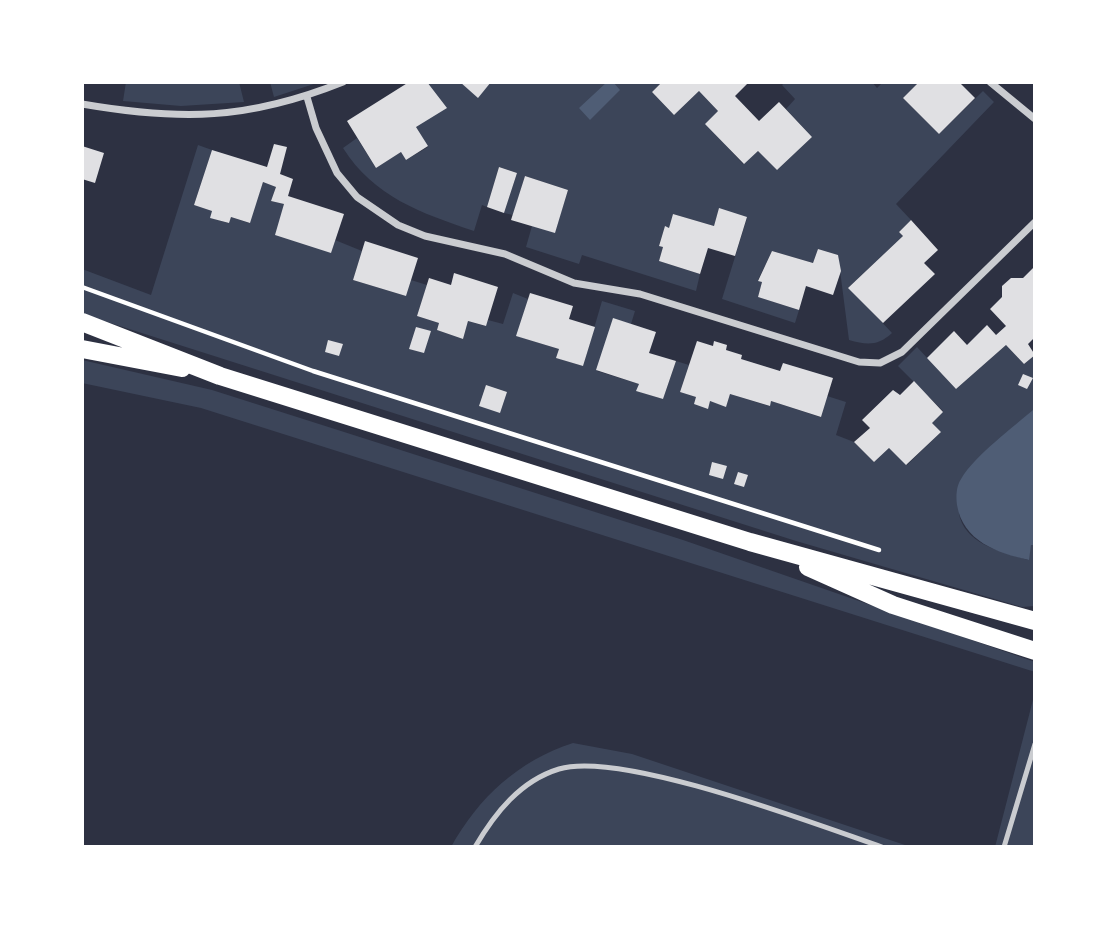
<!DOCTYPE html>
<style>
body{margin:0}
#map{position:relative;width:1117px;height:929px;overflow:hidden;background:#2d3142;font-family:"Noto Sans",sans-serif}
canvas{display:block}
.frame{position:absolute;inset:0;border:84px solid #fff;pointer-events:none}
</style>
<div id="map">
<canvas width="1117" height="929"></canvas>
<div class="frame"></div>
</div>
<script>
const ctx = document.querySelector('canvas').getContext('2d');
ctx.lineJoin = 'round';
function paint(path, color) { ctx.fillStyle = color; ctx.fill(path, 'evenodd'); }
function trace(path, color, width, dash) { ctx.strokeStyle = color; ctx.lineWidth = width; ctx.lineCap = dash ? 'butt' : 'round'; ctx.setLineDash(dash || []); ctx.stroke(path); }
paint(new Path2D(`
 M126,82h113l5,20 -63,4 -58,-5z
 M270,82h50l-46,15z
 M427,82h33l18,15 13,-15h171l-10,10 22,23 25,-24 19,20 -12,13 37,40 15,-13 19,19 35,-33 -26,-28 9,-10 -13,-14 3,-3h87l5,6 6,-6h36l-16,16 36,36 44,-43 11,11 -98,102 15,16 -12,12 4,4 -54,51 43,46c-14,13 -25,12 -43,7l-11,-85 -20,-6 -5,14 -41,-12 -14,29 4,2 -4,15 41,13 -4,13 -73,-24 25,-81 -28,-9 -5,17 -41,-12 -4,14 -4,-1 -6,18 4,2 -4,14 41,13 -4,17 -114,-36 -3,9 -53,-17 6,-21 23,6 13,-42 -43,-14 -12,39 -9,-2 13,-40 -18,-6 -12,40 -5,-2 -8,26c-53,-18 -100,-34 -131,-83l14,-10 19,30 25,-16 5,8 22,-13 -12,-20z
 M198,145l14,5 -18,55 18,6 -1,7 17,5 3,-6 18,6 14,-41 13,5 -5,14 13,3 47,48 4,-12 27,11 -9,29 53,16 5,-16 16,5 -10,31 22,7 -2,7 26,9 5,-18 17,5 3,-6 15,4 10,-31 15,6 -11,37 42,13 -2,9 26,8 19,-65 33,10 -4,13 -18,-5 -16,52 42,13 -2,7 26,8 13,-38 13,4 -9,27 46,14 4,-12 39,12 2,-5 49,16 7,-21 19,6 -10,33 18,7 20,20 15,-14 18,17 33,-32 -8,-10 11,-12 -45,-45 19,-19 39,42 50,-44 18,19 11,-9v53l-74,71c-1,11 -4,29 -1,39 9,28 44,34 68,42l3,-16 4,1v61l-13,1 -226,-66 -714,-227v-45l69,26z
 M82,360l130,30 107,34 364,116 352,122v10l-834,-264 -119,-25z
 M1035,692v155h-40z
 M573,743l59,11 279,93h-460c28,-50 67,-86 122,-104z`), '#3c4559');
paint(new Path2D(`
 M607,82h6l7,8 -30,30 -11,-12z
 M1035,408v137h-4l-2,15c-32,-7 -66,-19 -72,-55 -1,-9 -1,-18 4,-26 14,-24 53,-52 74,-71z`), '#4f5d75');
paint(new Path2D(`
 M409,82h18l20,26 -31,19 12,19 -22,14 -5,-8 -25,16 -29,-47z
 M460,82h31l-13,16z
 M662,82h87l-14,14 24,25 20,-19 33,35 -35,33 -19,-19 -14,13 -39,-40 13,-13 -19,-20 -25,24 -22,-23z
 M919,82h40l16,16 -36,36 -36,-36z
 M274,144l13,3 -7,27 13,5 -5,17 56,18 -13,39 -56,-18 9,-31 -13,-3 5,-14 -13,-5 -13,41 -19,-6 -2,6 -19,-5 2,-7 -18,-6 18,-55 55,17z
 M82,146l22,7 -9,30 -13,-4z
 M499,167l18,6 -13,40 -17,-6z
 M525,176l43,14 -13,43 -44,-13z
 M719,208l28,9 -12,39 -27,-8 -8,26 -41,-13 4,-14 -4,-1 6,-20 4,2 4,-14 41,12z
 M911,220l27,30 -14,13 11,11 -52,49 -35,-35 55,-52 -4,-4z
 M365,241l53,17 -12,38 -53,-16z
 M818,249l20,6 3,16 -8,24 -27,-9 -7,24 -41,-13 4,-15 -4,-1 14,-30 41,12z
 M1035,266v71l-7,7 7,11 -11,9 -18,-19 -50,44 -29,-31 27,-27 13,14 20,-20 9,10 10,-9 -16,-17 12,-12v-11l9,-8h12z
 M454,273l44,14 -12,39 -18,-5 -5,18 -26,-9 2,-7 -22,-7 12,-38 22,7z
 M530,293l43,13 -4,13 26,8 -12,39 -27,-8 3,-9 -43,-13z
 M613,318l43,14 -7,21 27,8 -13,38 -27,-8 3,-7 -43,-14z
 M416,327l15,4 -7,22 -15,-4z
 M328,340l15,4 -4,12 -14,-4z
 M697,341l16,5 1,-5 13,4 -1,5 16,5 -1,4 39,12 3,-8 50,15 -12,39 -50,-16 -1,5 -40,-12 -4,13 -16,-6 -2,8 -14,-5 2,-7 -16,-5z
 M1023,374l10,4 -6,11 -9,-4z
 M914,381l29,31 -11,11 9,9 -35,33 -17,-17 -15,14 -20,-20 16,-14 -8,-8 31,-30 7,5z
 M486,385l21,7 -7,21 -21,-7z
 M712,462l15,4 -4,13 -14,-4z
 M738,472l10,3 -4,12 -10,-3z`), '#e0e0e3');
trace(new Path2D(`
 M82,287l231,84 566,179`), '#fff', 4.5);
trace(new Path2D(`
 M475,847c20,-34 45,-66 84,-78 62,-19 256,55 323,78
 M1004,847l31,-103`), '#caccd0', 5);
trace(new Path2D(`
 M990,82l45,37
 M307,97l9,31 21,45 20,24 41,28 27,11 80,18 69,29 66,11 219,68 21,1 22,-11 133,-130
 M82,104c99,17 166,16 261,-22`), '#caccd0', 7);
trace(new Path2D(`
 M82,322l138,54 530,166 285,79
 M82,349l100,19
 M808,567l85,38 142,46`), '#fff', 18);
</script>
